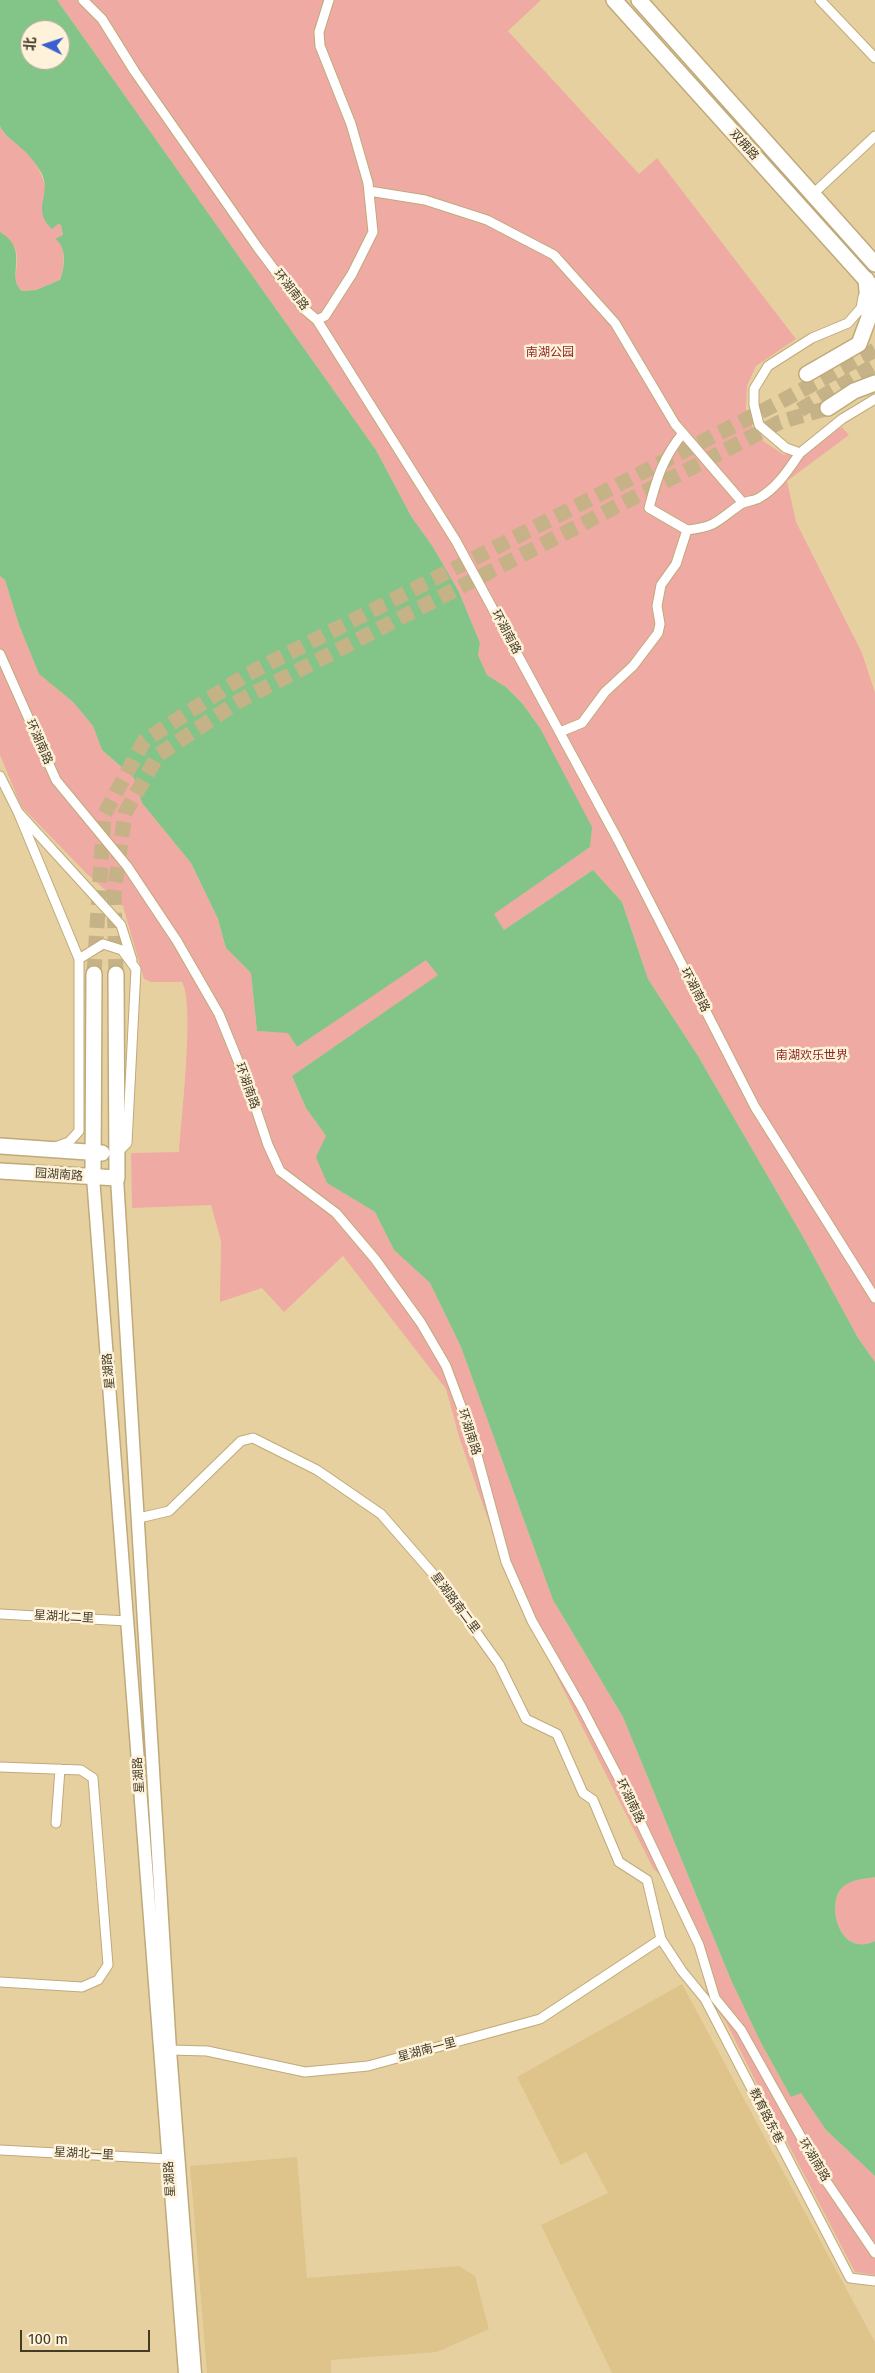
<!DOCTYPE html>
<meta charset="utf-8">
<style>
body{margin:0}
#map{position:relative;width:875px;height:2373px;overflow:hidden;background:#e7d09f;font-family:"Fira Sans","Noto Sans SC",sans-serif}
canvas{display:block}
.north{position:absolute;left:20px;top:20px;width:50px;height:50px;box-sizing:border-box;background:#fef3da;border:1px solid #b4a992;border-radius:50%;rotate:274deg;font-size:14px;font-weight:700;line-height:20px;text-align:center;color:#443b27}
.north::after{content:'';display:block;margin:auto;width:18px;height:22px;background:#3a5fd0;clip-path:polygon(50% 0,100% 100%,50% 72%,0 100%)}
.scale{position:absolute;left:20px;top:2330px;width:130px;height:22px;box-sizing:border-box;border:2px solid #443b27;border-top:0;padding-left:6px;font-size:15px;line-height:18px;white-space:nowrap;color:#443b27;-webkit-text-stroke:4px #fef3da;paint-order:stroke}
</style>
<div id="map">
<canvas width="875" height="2373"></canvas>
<div class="north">北</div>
<div class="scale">100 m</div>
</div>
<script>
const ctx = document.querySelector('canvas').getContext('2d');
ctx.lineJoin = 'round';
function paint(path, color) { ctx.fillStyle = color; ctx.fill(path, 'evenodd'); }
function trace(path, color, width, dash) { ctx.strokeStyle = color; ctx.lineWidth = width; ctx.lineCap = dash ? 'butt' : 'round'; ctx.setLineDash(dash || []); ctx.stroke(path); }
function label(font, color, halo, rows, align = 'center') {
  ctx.font = font + ' "Fira Sans","Noto Sans SC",sans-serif'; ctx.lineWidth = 5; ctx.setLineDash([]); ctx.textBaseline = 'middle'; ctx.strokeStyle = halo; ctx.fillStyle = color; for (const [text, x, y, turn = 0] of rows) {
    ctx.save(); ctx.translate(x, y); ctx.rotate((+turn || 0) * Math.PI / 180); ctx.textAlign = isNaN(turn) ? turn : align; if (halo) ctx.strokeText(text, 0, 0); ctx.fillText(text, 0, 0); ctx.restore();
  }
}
paint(new Path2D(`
 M682,1984l193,358v31h-263l-71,-148 67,-32 -22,-41 -25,13 -44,-88z
 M297,2157l10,121 152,-12 16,10 14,53 -52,23 -106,8v13h-124l-17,-207z`), '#dec48b');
paint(new Path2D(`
 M57,0h484l-33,31 131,143 18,-16 139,181 -40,27 -9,20 -1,23 10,27 28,19 58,-28 7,8 -62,46 9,41 66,131 13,40v669l-17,-24 -52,-96 -108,-186 -50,-77 -26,-77 -29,-32 -89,60 -11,-16 97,-67 -50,-119 -18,-25 -16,-16 -19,-12 -9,-20 2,-12 -21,-51 -26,-45 -22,-31 -35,-66z
 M0,126c5,12 13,14 22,22 13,11 22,28 24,44l-3,5 15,27 3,1 2,10 -7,5 4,2c5,10 4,28 0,38l-24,10 -14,1c-17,-15 11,-38 -22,-59z
 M0,576l5,4 14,45 20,49 34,28 20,24 9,24 32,28 8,25 49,60 27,56 8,29 25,25 6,58 31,1 9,15 129,-88 13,16 -147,101 14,32 20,28 1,47 48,29 19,38 36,33 31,64 92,253 70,117 108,263 29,61 31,56 10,-5 25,38 49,46v99l-20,-3 -97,-186 -32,-64 -18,-25 -12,-52 -28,-61 -15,-16 -123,-245 -29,-67 -41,-116 -14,-51 -103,-133 -59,56 -22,-24 -42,14 1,-61 -10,-36 -79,3 -1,-55 48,-1c2,-32 16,-147 3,-170h-31l-7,-3 -21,-73 -38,-34 -64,-66 -21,-51z
 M875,1877v64c-34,17 -50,-34 -33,-54 8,-8 23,-8 33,-10z`), '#efaba3');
paint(new Path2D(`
 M0,0h57l319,450 35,66 22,31 26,45 21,51 -2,12 9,20 19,12 16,16 18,25 52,99 -2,20 -96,67 10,16 89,-60 29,32 26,77 50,77 108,186 52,96 17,24v515c-10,2 -21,2 -30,8 -21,14 -7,74 30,56v235l-49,-46 -25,-37 -10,4 -31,-56 -29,-61 -108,-263 -70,-117 -92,-253 -31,-64 -36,-33 -19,-38 -48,-29 -11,-26 10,-21 -20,-28 -14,-32 146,-101 -12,-15 -129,87 -9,-14 -31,-2 -6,-58 -25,-25 -8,-29 -27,-56 -49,-60 -8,-25 -32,-28 -9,-24 -20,-24 -34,-28 -20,-49 -14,-45 -5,-4v-344c31,18 5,44 22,59l14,-1 24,-10c5,-12 7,-34 -5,-41l8,-4 -2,-10 -3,-1 -6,5c-22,-20 1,-35 -11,-57 -5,-8 -13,-19 -20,-24 -8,-8 -16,-11 -21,-22zM30,30h30v30h-30z`), '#83c489');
trace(new Path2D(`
 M800,410l75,-45
 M94,974l10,-159 40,-74 102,-66 534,-273 95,-52
 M116,974l-2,-80 11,-81 33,-58 81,-54 541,-279 48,-14`), '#c6b287', 15, [15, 8]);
const minor = new Path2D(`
 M83,0l19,19 33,53 123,176 46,61 13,11 139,221 162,299 137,267 120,191
 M820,0l55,58
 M369,191l56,9 62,20 67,35 61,68 60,101 68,79
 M814,193l61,-57
 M863,297l-2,11 -13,15 -36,15 -44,28 -14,23v16l5,20 27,23 14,5 42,-34 33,-20
 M317,320l8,-4 27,-42 21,-42 -5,-49 -17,-59 -31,-78 -1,-14 10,-32
 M683,433c-20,25 -26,44 -34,75l38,22
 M0,654l56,126 71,86 50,75 42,73 30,74 19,57 12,26 56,42 39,46 46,64 25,43 25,67 35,129 26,59 49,85 45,86 73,153 16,53 26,32 83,148 51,75
 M560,732l22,-9 23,-31 28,-26 25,-33 2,-9 -3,-18 4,-21 15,-21 11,-34c30,-3 31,-10 54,-26 5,-3 13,-3 18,-6 19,-11 29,-28 41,-45
 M0,776l18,36 61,147
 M18,812l103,113 11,35
 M55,1147l14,-5 10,-11v-172l24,-15 19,6 14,19 -9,174 -10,10
 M139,1518l30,-7 72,-70 12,-3 64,32 64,44 60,69 58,81 27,55 31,15 26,59 10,7 26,62 28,18 14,59 21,32 23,28 145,279 25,3
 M0,1614l127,7
 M0,1767l81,3 12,8 15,187 -10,15 -16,7 -82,-5
 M56,1823l4,-54
 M170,2050l37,1 98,21 63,-6 172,-47 121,-80
 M0,2150l169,9`);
const secondary = new Path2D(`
 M93,1177l92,1196
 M117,1178l53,872 25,323`);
const primary = new Path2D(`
 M614,0l261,290
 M639,0l236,264
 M807,374l52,-30 10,-27 -3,-38
 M828,408l26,-17 21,-8
 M0,1146l102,7
 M0,1171l117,7 -1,-204
 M93,1177l1,-203`);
trace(minor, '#bfaa79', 11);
trace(secondary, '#bfaa79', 15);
trace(primary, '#bfaa79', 18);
trace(minor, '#fff', 9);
trace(secondary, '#fff', 12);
trace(primary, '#fff', 15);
label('12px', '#443b27', '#fef3da', [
 ["双拥路",744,145,48],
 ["环湖南路",291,290,52],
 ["环湖南路",506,632,62],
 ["环湖南路",39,742,66],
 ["环湖南路",695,990,63],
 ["环湖南路",247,1086,70],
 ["园湖南路",59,1175,4],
 ["星湖路",109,1371,-95],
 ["环湖南路",469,1432,72],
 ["星湖路南二里",455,1603,53],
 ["星湖北二里",64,1617,3],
 ["星湖路",139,1775,-94],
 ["环湖南路",630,1801,64],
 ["星湖南一里",427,2050,-15],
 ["教育路东巷",766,2116,63],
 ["星湖北一里",84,2154,3],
 ["环湖南路",814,2160,59],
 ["星湖路",170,2179,-94]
]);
label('12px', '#8c2724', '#fef3da', [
 ["南湖公园",550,353],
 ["南湖欢乐世界",812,1056]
]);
</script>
